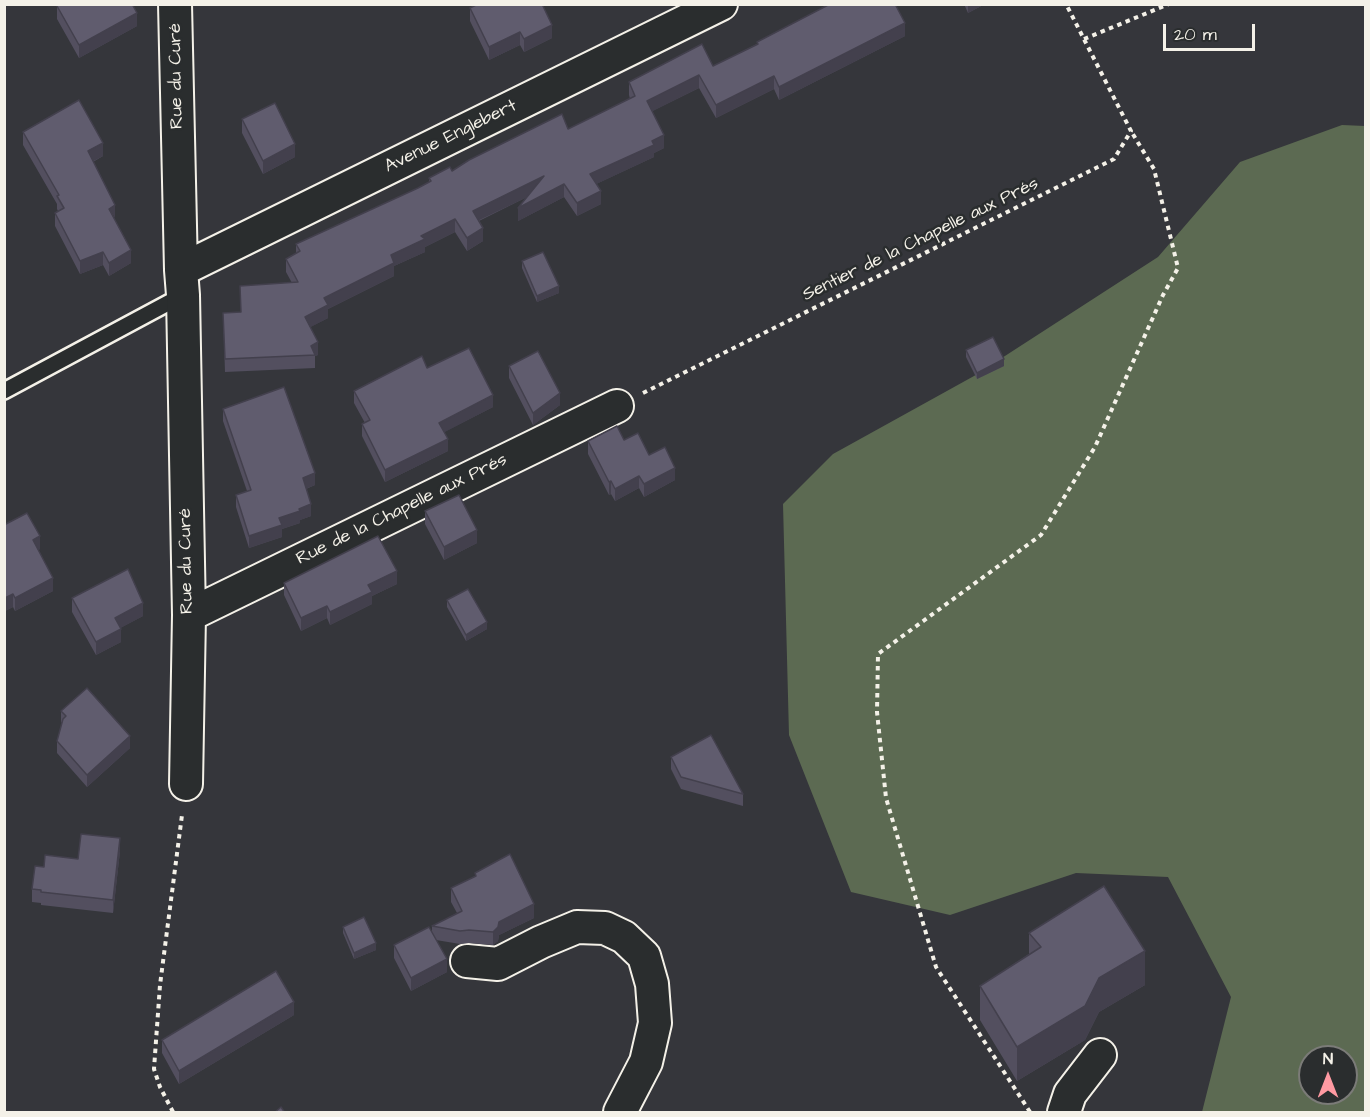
<!DOCTYPE html>
<meta charset="utf-8">
<style>
body{margin:0}
#map{position:relative;width:1370px;height:1117px;overflow:hidden;background:#35363b;font-family:"Architects Daughter",sans-serif}
canvas{display:block}
.frame{position:absolute;inset:0;border:6px solid #f4f1e8;pointer-events:none}
.north{position:absolute;left:1298px;top:1045px;width:60px;height:60px;box-sizing:border-box;background:#2a2d2e;border:2px solid #7b7b78;border-radius:50%;rotate:0deg;font-size:16px;font-weight:700;line-height:24px;text-align:center;color:#f4f1e8}
.north::after{content:'';display:block;margin:auto;width:21px;height:27px;background:#ff9aa2;clip-path:polygon(50% 0,100% 100%,50% 72%,0 100%)}
.scale{position:absolute;left:1163px;top:24px;width:92px;height:27px;box-sizing:border-box;border:3px solid #f4f1e8;border-top:0;padding-left:8px;font-size:18px;line-height:21px;white-space:nowrap;color:#f4f1e8;-webkit-text-stroke:4px #2a2d2e;paint-order:stroke}
</style>
<div id="map">
<canvas width="1370" height="1117"></canvas>
<div class="frame"></div>
<div class="north">N</div>
<div class="scale">20 m</div>
</div>
<script>
const ctx = document.querySelector('canvas').getContext('2d');
ctx.lineJoin = 'round';
function paint(path, color) { ctx.fillStyle = color; ctx.fill(path, 'evenodd'); }
function trace(path, color, width, dash) { ctx.strokeStyle = color; ctx.lineWidth = width; ctx.lineCap = dash ? 'butt' : 'round'; ctx.setLineDash(dash || []); ctx.stroke(path); }
function label(font, color, halo, rows, align = 'center') {
  ctx.font = font + ' "Architects Daughter",sans-serif'; ctx.lineWidth = 5; ctx.setLineDash([]); ctx.textBaseline = 'middle'; ctx.strokeStyle = halo; ctx.fillStyle = color; for (const [text, x, y, turn = 0] of rows) {
    ctx.save(); ctx.translate(x, y); ctx.rotate((+turn || 0) * Math.PI / 180); ctx.textAlign = isNaN(turn) ? turn : align; if (halo) ctx.strokeText(text, 0, 0); ctx.fillText(text, 0, 0); ctx.restore();
  }
}
paint(new Path2D(`
 M1342,125l23,1v986h-163l29,-115 -63,-120 -92,-4 -126,42 -99,-23 -62,-157 -6,-231 50,-50 141,-78 184,-119 82,-95zM1310,1057h36v36h-36z`), '#5c6a52');
const service = new Path2D(`
 M4,391l179,-96`);
const minor = new Path2D(`
 M175,4l6,266 2,25 6,320 -3,169
 M181,270l540,-266
 M189,615l428,-209
 M467,961l31,3 43,-22 36,-15 28,1 19,9 20,19 8,28 3,39 -9,39 -26,50
 M1064,1112l6,-18 30,-39`);
trace(service, '#f4f1e8', 20);
trace(minor, '#f4f1e8', 36);
trace(new Path2D(`
 M1084,39l85,-35
 M643,393l471,-234 17,-28 -65,-127
 M173,1112l-13,-25 -6,-18 6,-84 22,-170
 M1030,1112l-94,-145 -50,-169 -9,-86 1,-58 163,-119 54,-88 68,-152 15,-27 -24,-99 -23,-38`), '#f4f1e8', 4, [4.5, 4.5]);
trace(service, '#2a2d2e', 15);
trace(minor, '#2a2d2e', 32);
paint(new Path2D(`
 M964,4h21l-17,9z
 M57,6l80,20 -58,32 -22,-39z
 M542,6l10,32 -28,14 -4,-7 -31,15 -19,-39v-13z
 M905,36l-126,64 -5,-11 -58,29 -17,-30 -47,23 12,37 -10,5v4l-58,27 5,20 -24,12 -13,-19 -46,24 9,-24 -48,24 4,20 -16,10 -12,-19 -30,15v5l-31,14v10l-66,33v9l-18,9 8,28 -3,1v12l-90,4 -2,-59 18,-1 -1,-26 52,-3 -6,-11v-13l10,-6v-9l122,-56 11,-6v-4l23,-7 116,-42 62,-30 -1,-4v-13l84,-16 44,-22v-2z
 M242,119l53,38 -32,17 -21,-41z
 M23,132l80,24 -10,6 38,101 -22,13 -6,-11 -23,9 -25,-48v-13l3,-2 -1,-2v-5l-34,-59z
 M522,261l37,32 -22,9 -15,-34z
 M966,350l38,16 -27,13 -11,-22z
 M509,366l51,39 -27,20 -24,-47z
 M427,368l66,39 -49,25 4,19 -63,31 -23,-46v-12l3,-1 -11,-20v-12z
 M223,409l92,76 -9,4 5,27 -11,4v3l-18,6v8l-33,11 -13,-41v-12l11,-4 -24,-70z
 M624,440l25,15 26,25 -31,17 -5,-9 -24,13 -4,-7 -2,1 -21,-41v-13z
 M425,511l52,32 -33,17 -19,-36z
 M4,525l36,24 -2,1 15,41 -38,20 -2,-4 -8,4 -1,-1z
 M284,583l113,1 -25,12v8l-42,21 -3,-7 -26,13 -17,-36z
 M72,598l71,18 -23,12 1,14 -25,13 -24,-43z
 M447,600l40,29 -21,12 -19,-34z
 M61,711l69,37 -43,39 -30,-34v-12l5,-18 -1,-1z
 M671,757l72,37v12l-62,-17 -10,-20z
 M120,851l-7,62 -72,-8v-2l-9,-1v-13l12,-22z
 M475,873l59,45 -35,17 -1,6 -5,4 -24,-2 -9,1 -24,-4 11,32 -36,19 -17,-33v-13l38,-13v-6l25,-13 -6,-11v-14l24,-11z
 M343,927l33,23 -22,9 -11,-26z
 M1029,933l116,52 -46,27 -14,28 -68,41 -37,-61v-34l49,-32z
 M294,1015l-115,69 -17,-31v-13z`), '#534f5f');
paint(new Path2D(`
 M968,4h17l-17,9z
 M137,13v13l-58,32v-13z
 M905,23v13l-126,64v-13z
 M552,25v13l-28,14v-13z
 M520,32v13l-31,15v-13z
 M699,75v13l-52,26v-13z
 M774,76v13l-58,29v-13z
 M664,135v13l-10,5v4l-64,30v-13z
 M103,143v13l-15,8v-13z
 M295,144v13l-32,17v-13z
 M544,176v13l-71,34v-12z
 M564,184v13l-46,24v-13z
 M601,191v13l-24,12v-13z
 M115,205v13l-6,-9z
 M455,219v13l-30,15v5l-31,14v10l-66,33v9l-23,12v-13l19,-19 97,-62z
 M483,228v13l-16,10v-13z
 M131,250v13l-22,13v-13z
 M103,252v13l-23,9v-13z
 M559,286v7l-22,9v-6z
 M318,342v13l-3,1 -4,-10z
 M1004,359v7l-27,13v-6z
 M560,393v12l-27,20v-12z
 M493,395v12l-54,28v-12z
 M448,439v12l-63,31v-12z
 M675,468v12l-31,17v-13z
 M315,473v12l-12,5v-12z
 M639,476v12l-24,13v-12z
 M611,481v13l-2,1v-13z
 M311,504v12l-11,4v3l-18,6v8l-33,11v-12l30,-18z
 M477,530v13l-33,17v-13z
 M40,536v13l-7,4v-13z
 M397,571v13l-25,12v8l-42,21v-13l38,-27z
 M53,578v13l-38,20v-13z
 M13,594v13l-8,4v-13z
 M143,603v13l-28,15v-13z
 M327,606v12l-26,13v-13z
 M487,622v7l-21,12v-6z
 M121,629v13l-25,13v-13z
 M130,736v12l-43,39v-12z
 M120,838v13l-7,62v-13z
 M534,904v14l-35,17 -1,6 -5,4v-13l6,-10z
 M376,943v7l-22,9v-6z
 M1145,951v34l-46,27 -14,28 -68,41v-34l82,-69z
 M447,959v13l-36,19v-13z
 M294,1002v13l-115,69v-13z`), '#43404d');
const building = new Path2D(`
 M59,4h73l5,9 -58,32 -22,-39z
 M478,4h64l10,21 -28,14 -4,-7 -31,15 -19,-39z
 M830,4h65l10,19 -126,64 -5,-11 -58,29 -17,-30 -52,26 17,34 -12,6 2,4 -64,29 11,17 -24,12 -13,-19 -46,24 26,-32 -71,35 10,17 -16,10 -12,-19 -34,17 4,3 -34,16 3,8 -70,35 4,7 -23,12 13,25 -7,4 4,9 -90,4 -2,-46 18,-1 -1,-26 58,-4 -12,-23 14,-8 -4,-7 122,-56 13,-7 -2,-3 21,-11 2,4 17,-11 93,-46 6,15 67,-33 -6,-14 73,-38 11,22 45,-22 -1,-2z
 M79,100l24,43 -15,8 27,54 -6,4 22,41 -22,13 -6,-11 -23,9 -25,-48 9,-5 -7,-12 2,-1 -36,-63z
 M275,103l20,41 -32,17 -21,-42z
 M543,252l16,34 -22,10 -15,-35z
 M993,337l11,22 -27,14 -11,-23z
 M469,348l24,47 -54,28 9,16 -63,31 -23,-46 8,-4 -16,-29 68,-35 5,12z
 M538,351l22,42 -27,20 -24,-47z
 M284,387l31,86 -12,5 8,26 -12,5 1,2 -21,7 3,7 -33,11 -13,-41 15,-5 -28,-81z
 M617,426l7,14 14,-7 11,22 16,-8 10,21 -31,16 -5,-8 -24,13 -4,-8 -2,1 -21,-41z
 M459,495l18,35 -33,17 -19,-36z
 M27,513l13,23 -7,4 20,38 -38,20 -2,-4 -8,4 -1,-73z
 M378,536l19,35 -29,14 4,7 -42,20 -3,-6 -26,12 -17,-35z
 M128,569l15,34 -28,15 6,11 -25,13 -24,-44z
 M468,589l19,33 -21,13 -19,-35z
 M87,688l43,48 -43,39 -30,-34 6,-22 3,-3 -5,-5z
 M711,735l32,59 -62,-17 -10,-20z
 M81,834l39,4 -7,62 -72,-8v-2l-9,-1 3,-23 9,1 1,-12 33,4z
 M510,854l24,50 -35,18 -1,5 -5,5 -24,-2 -9,1 -28,-5 30,-15 -11,-23 25,-12 -1,-3z
 M1104,886l41,65 -46,27 -14,28 -68,41 -37,-61 61,-39 -12,-14z
 M364,917l12,26 -22,10 -11,-26z
 M429,927l18,32 -36,19 -17,-33z
 M276,971l18,31 -115,69 -17,-31z
 M281,1107l4,6h-11z`);
paint(building, '#605c6e');
trace(building, '#43404d', 1.5);
label('18px', '#f4f1e8', '#2a2d2e', [
 ["Rue du Curé",177,76,-91],
 ["Avenue Englebert",451,137,-26],
 ["Sentier de la Chapelle aux Prés",921,240,-26],
 ["Rue de la Chapelle aux Prés",402,510,-26],
 ["Rue du Curé",187,561,-91]
]);
</script>
